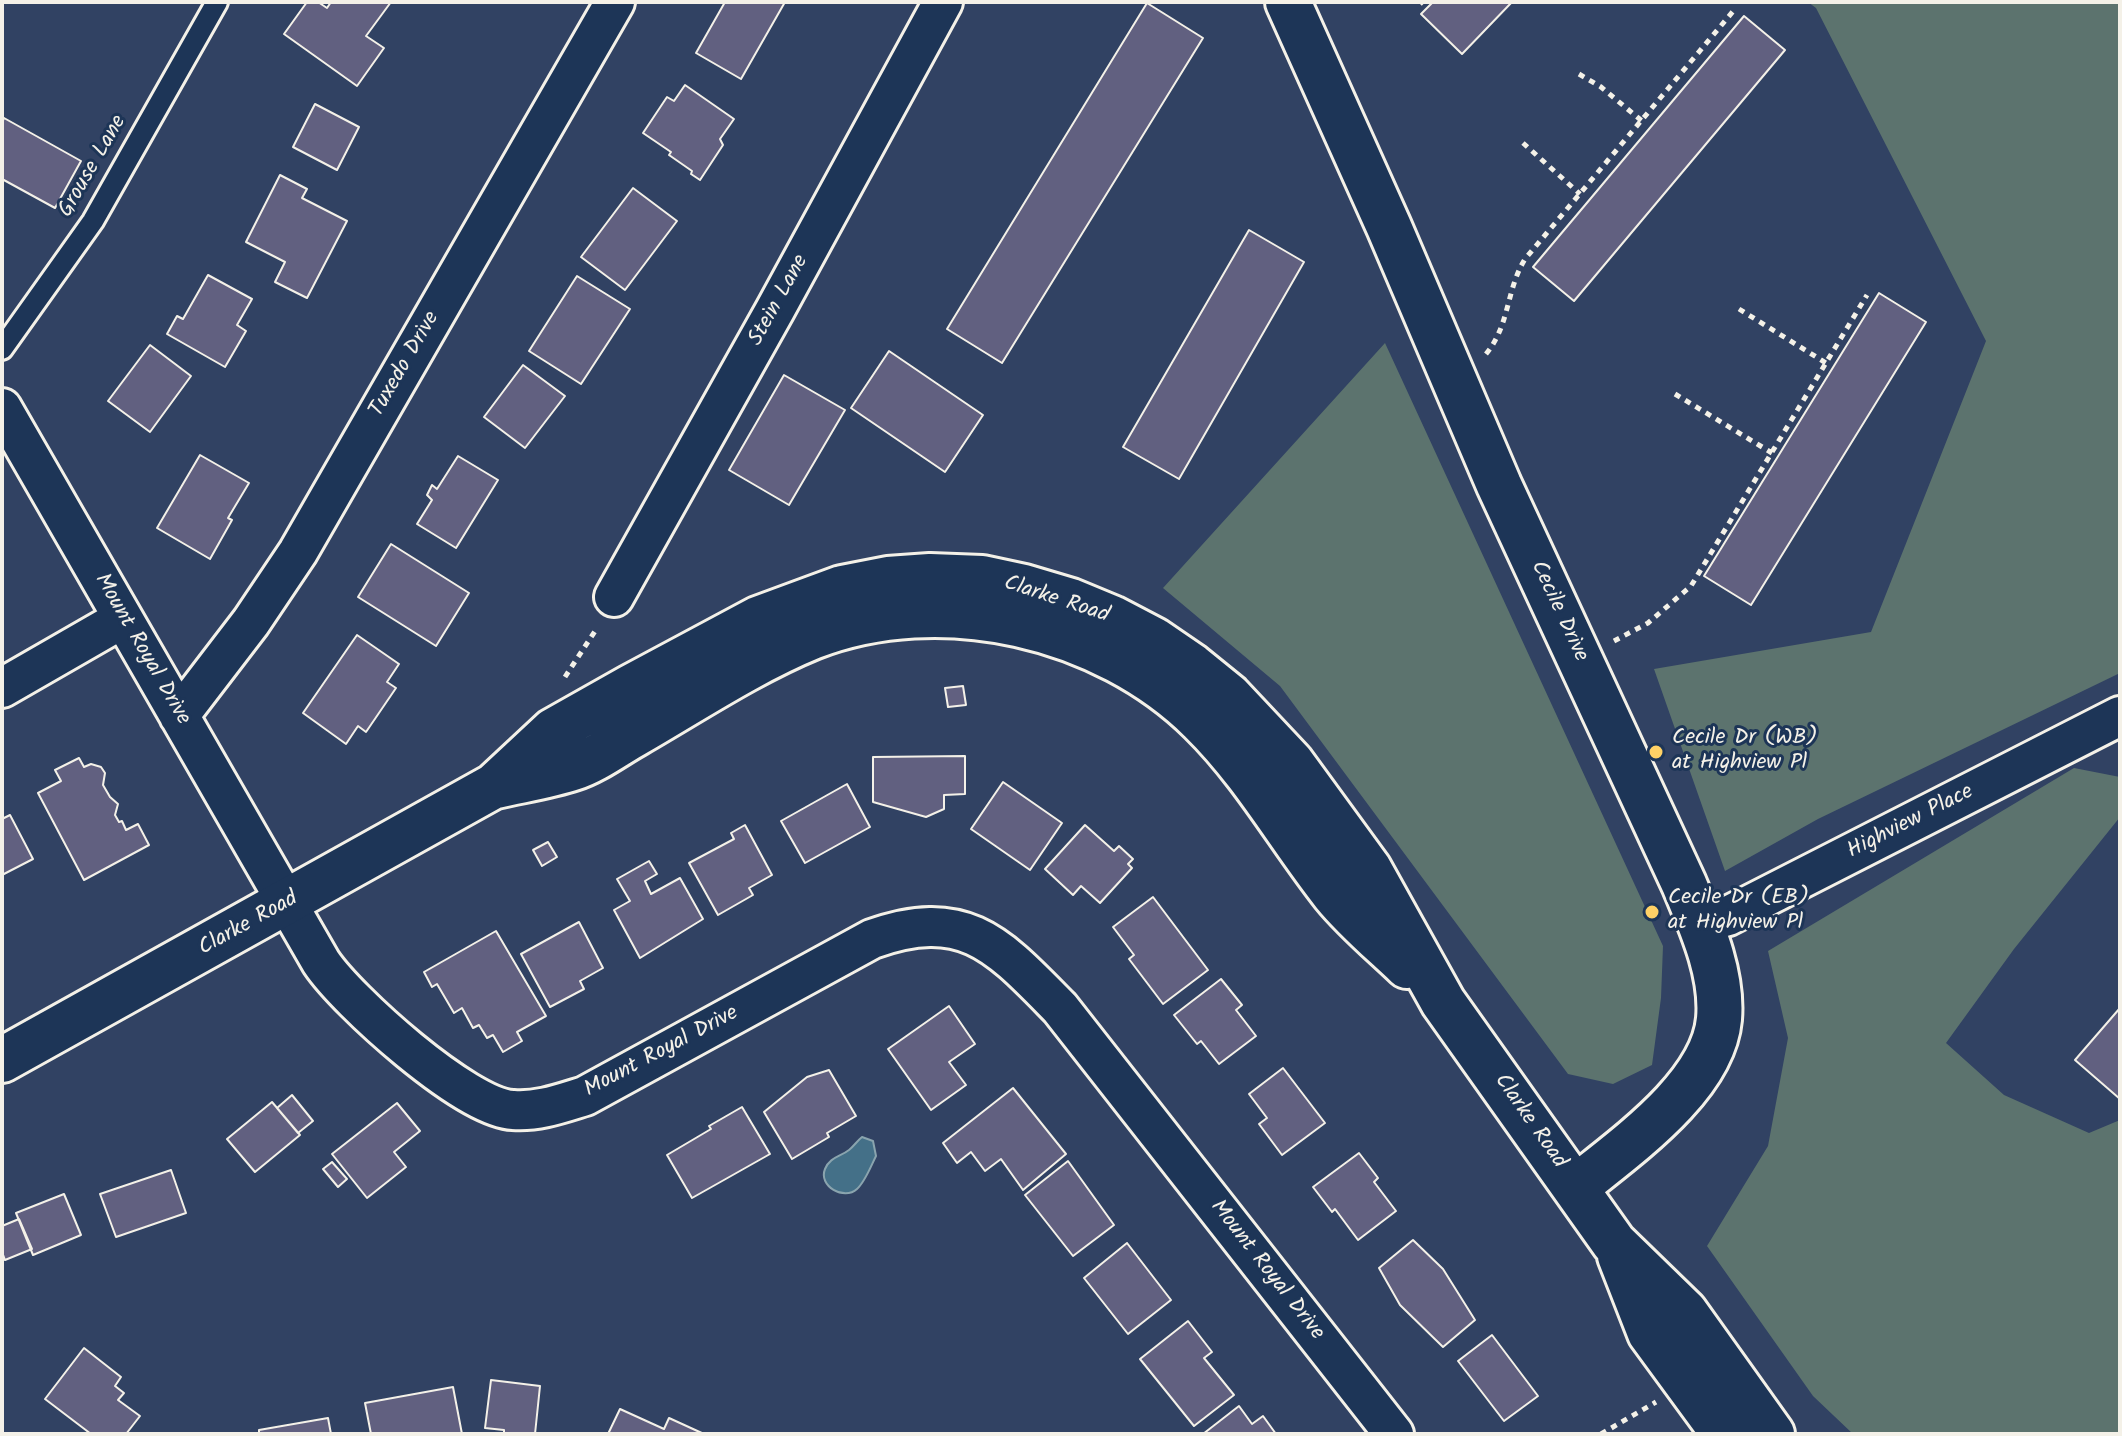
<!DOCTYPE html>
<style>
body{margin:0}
#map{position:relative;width:2122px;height:1436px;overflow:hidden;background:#314263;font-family:Kalam,sans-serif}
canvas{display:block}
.frame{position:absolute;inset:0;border:4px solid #f4f1e8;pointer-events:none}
</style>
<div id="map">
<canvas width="2122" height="1436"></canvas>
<div class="frame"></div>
</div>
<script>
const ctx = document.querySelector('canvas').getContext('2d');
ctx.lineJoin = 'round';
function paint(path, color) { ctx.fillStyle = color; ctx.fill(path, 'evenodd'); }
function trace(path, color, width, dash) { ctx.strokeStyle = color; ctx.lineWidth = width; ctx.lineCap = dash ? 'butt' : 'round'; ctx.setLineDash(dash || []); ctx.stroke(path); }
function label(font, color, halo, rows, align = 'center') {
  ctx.font = font + ' Kalam,sans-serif'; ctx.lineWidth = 6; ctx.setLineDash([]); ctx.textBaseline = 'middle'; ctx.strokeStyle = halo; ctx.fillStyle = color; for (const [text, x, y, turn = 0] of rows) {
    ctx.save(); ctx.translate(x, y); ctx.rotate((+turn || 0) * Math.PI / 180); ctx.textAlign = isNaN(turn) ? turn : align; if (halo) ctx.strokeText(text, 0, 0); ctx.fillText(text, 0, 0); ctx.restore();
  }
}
paint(new Path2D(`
 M1808,2h312v671l-302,146 -93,52 -71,-202 217,-37 115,-291 -170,-333z
 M1385,343l278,603 -2,52 -9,67 -39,19 -45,-10 -288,-388 -117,-98z
 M2074,768l46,9v40l-106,132 -68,94 58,52 85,38 31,-13v314h-267l-40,-38 -106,-150 61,-100 20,-108 -20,-87z`), '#5c736e');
const water = new Path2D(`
 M862,1137l11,4 3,15c-5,10 -11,26 -19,33 -13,12 -39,-3 -32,-20 5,-12 15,-12 24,-19 5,-4 8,-9 13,-13z`);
paint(water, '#447088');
trace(water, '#8aa4ae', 2);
const building = new Path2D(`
 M307,2h11l9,6 4,-6h60l-25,34 18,12 -27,38 -73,-52z
 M725,2h60l-44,77 -45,-26z
 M1433,2h79l-50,52 -41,-40z
 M1147,3l56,35 -201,325 -55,-34z
 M1744,16l41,34 -211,251 -41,-34z
 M685,85l49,34 -14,20 3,6 -23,35 -9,-6 1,-3 -23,-16 2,-3 -28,-19 24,-36 7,4z
 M315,104l44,23 -22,43 -44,-23z
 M4,118l77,43 -26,47 -53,-29v-56z
 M280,175l27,14 -5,9 45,23 -40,77 -32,-16 10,-20 -39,-20z
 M633,188l44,33 -52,69 -44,-33z
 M1249,230l55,32 -125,217 -56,-32z
 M208,275l44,24 -15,26 9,6 -21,36 -58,-33 10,-18 6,3z
 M577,276l53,33 -49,75 -52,-33z
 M1879,293l47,29 -175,283 -47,-29z
 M150,345l41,31 -41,56 -42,-31z
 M889,351l94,64 -38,57 -94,-64z
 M523,365l42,31 -40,52 -41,-31z
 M784,375l61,35 -56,95 -60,-35z
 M200,455l49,28 -21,35 4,2 -22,39 -53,-31z
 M458,456l40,24 -42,68 -39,-24 15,-24 -5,-5 5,-10 5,4z
 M391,544l78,49 -33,53 -78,-49z
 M357,635l42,29 -12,18 9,6 -30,44 -8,-6 -12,18 -43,-31z
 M963,686l3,19 -18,2 -3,-19z
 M965,756v38l-21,1v14l-18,8 -53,-15v-45z
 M79,758l5,9 7,-3 10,3 4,6 -2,12 7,12 8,7 -3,11 4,7 3,-1 4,9 12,-6 11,21 -65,35 -46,-87 23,-12 -6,-11z
 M1003,782l59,41 -32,47 -59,-41z
 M847,784l23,43 -65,36 -24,-42z
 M10,815l23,44 -31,16v-56z
 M745,825l27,50 -23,13 4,7 -35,20 -29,-52 45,-24 -3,-6z
 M1085,825l29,26 5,-5 14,13 -5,5 4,4 -32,35 -19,-17 -8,9 -28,-26z
 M548,842l9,15 -15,9 -9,-16z
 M649,861l8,13 -12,7 6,13 29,-16 23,41 -63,39 -26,-48 16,-9 -13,-22z
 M1153,897l55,73 -45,34 -34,-45 5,-4 -21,-28z
 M579,922l24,46 -23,13 4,8 -34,18 -29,-53z
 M496,931l50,85 -29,16 5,9 -19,11 -10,-17 -6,3 -8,-13 -6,3 -11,-20 -8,5 -17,-29 -5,3 -8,-15z
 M1221,979l21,26 -6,5 20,26 -37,28 -18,-23 -4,3 -23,-29z
 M949,1006l26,38 -26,18 17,23 -35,25 -43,-61z
 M2120,1008v91l-45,-39z
 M1283,1068l42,55 -43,32 -23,-31 8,-6 -18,-24z
 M829,1070l27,46 -29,17 2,4 -37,22 -28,-47 43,-35z
 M1013,1088l53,66 -43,36 -22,-31 -16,12 -14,-19 -14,11 -14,-20z
 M292,1095l21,26 -15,12 -21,-25z
 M272,1102l28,33 -45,37 -28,-33z
 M397,1103l23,28 -26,21 12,15 -39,31 -35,-44z
 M742,1107l28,47 -78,44 -25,-43 44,-26 -2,-3z
 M1359,1153l19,25 -4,4 22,29 -38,29 -23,-31 -3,3 -19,-25z
 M1068,1161l46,64 -41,31 -48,-61z
 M332,1162l15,17 -9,8 -15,-18z
 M171,1170l15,43 -70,24 -16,-43z
 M64,1194l17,41 -48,20 -17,-42z
 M19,1219l13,30 -27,11 -3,-8v-26z
 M1413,1240l30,29 32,51 -32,27 -43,-42 -21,-37z
 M1127,1243l44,57 -43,34 -44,-56z
 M1188,1321l24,31 -8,6 30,37 -40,31 -54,-67z
 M1492,1335l46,61 -34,25 -46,-60z
 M84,1348l37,29 -6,9 9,7 -6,7 22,16 -14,18h-35l-46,-35z
 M491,1380l49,6 -5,48h-31v-4l-19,-2z
 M453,1387l9,47h-91l-6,-31z
 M1239,1406l13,18 11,-8 13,18h-73z
 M620,1409l44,20 5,-11 35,16h-96z
 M328,1418l3,16h-72v-4z`);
paint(building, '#616080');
trace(building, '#f4f1e8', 2);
const lane = new Path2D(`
 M2,349l91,-128 124,-219`);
const street = new Path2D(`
 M2,408l319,554c26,39 145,146 192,148 25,2 49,-7 72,-14l287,-157c93,-33 126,6 188,69l334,426
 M614,597l161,-287 168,-308
 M2,688l120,-69
 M179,716l72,-94 47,-70 317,-550
 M1700,924l28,-8 392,-200`);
const secondary = new Path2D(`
 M1288,2l101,225 110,258 185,399c17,41 39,89 35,135 -6,68 -95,129 -144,169
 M496,786c26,-6 53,-10 77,-18 22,-7 44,-24 64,-35 57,-33 114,-71 175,-96 129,-50 292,-12 389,84 53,52 88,116 133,173 21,26 49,49 73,72
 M2,1060l492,-274 59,-55 78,-44 127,-68 84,-31 46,-9 42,-3 52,2 42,9 47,14 41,17 42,22 38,26 37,30 62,66 78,107 74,133 171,241 71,69 87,122
 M1620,1256l30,77 74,101`);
trace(lane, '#f4f1e8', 26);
trace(street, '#f4f1e8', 44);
trace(secondary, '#f4f1e8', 50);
trace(new Path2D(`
 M1420,4l2,-2
 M1579,74l22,13 41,34
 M1523,143l57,51
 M1739,309l87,54
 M1486,354c24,-29 20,-64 39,-95l210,-250
 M1675,394l97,59
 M1614,641l34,-18 43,-37 176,-291
 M565,677l32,-49
 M1601,1434l55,-32`), '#f4f1e8', 5, [6, 6]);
trace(lane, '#1d3557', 20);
trace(street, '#1d3557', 38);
trace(secondary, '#1d3557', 44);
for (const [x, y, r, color] of [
 [1656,752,8,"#ffd166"],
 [1652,912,8,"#ffd166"]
]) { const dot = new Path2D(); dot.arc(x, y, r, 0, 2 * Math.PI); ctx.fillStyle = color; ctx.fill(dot); trace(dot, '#1d3557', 3); }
label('22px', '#f4f1e8', '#1d3557', [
 ["Grouse Lane",94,167,-60],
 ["Stein Lane",780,301,-61],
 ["Tuxedo Drive",406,365,-60],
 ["Clarke Road",1056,601,18],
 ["Cecile Drive",1558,612,65],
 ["Mount Royal Drive",141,650,60],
 ["Highview Place",1911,823,-27],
 ["Clarke Road",249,925,-29],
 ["Mount Royal Drive",662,1053,-28],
 ["Clarke Road",1529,1122,55],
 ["Mount Royal Drive",1266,1271,52]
]);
label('22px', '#f4f1e8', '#1d3557', [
 ["Cecile Dr (WB)",1672,739],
 ["at Highview Pl",1672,764],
 ["Cecile Dr (EB)",1668,899],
 ["at Highview Pl",1668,924]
], 'left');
</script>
